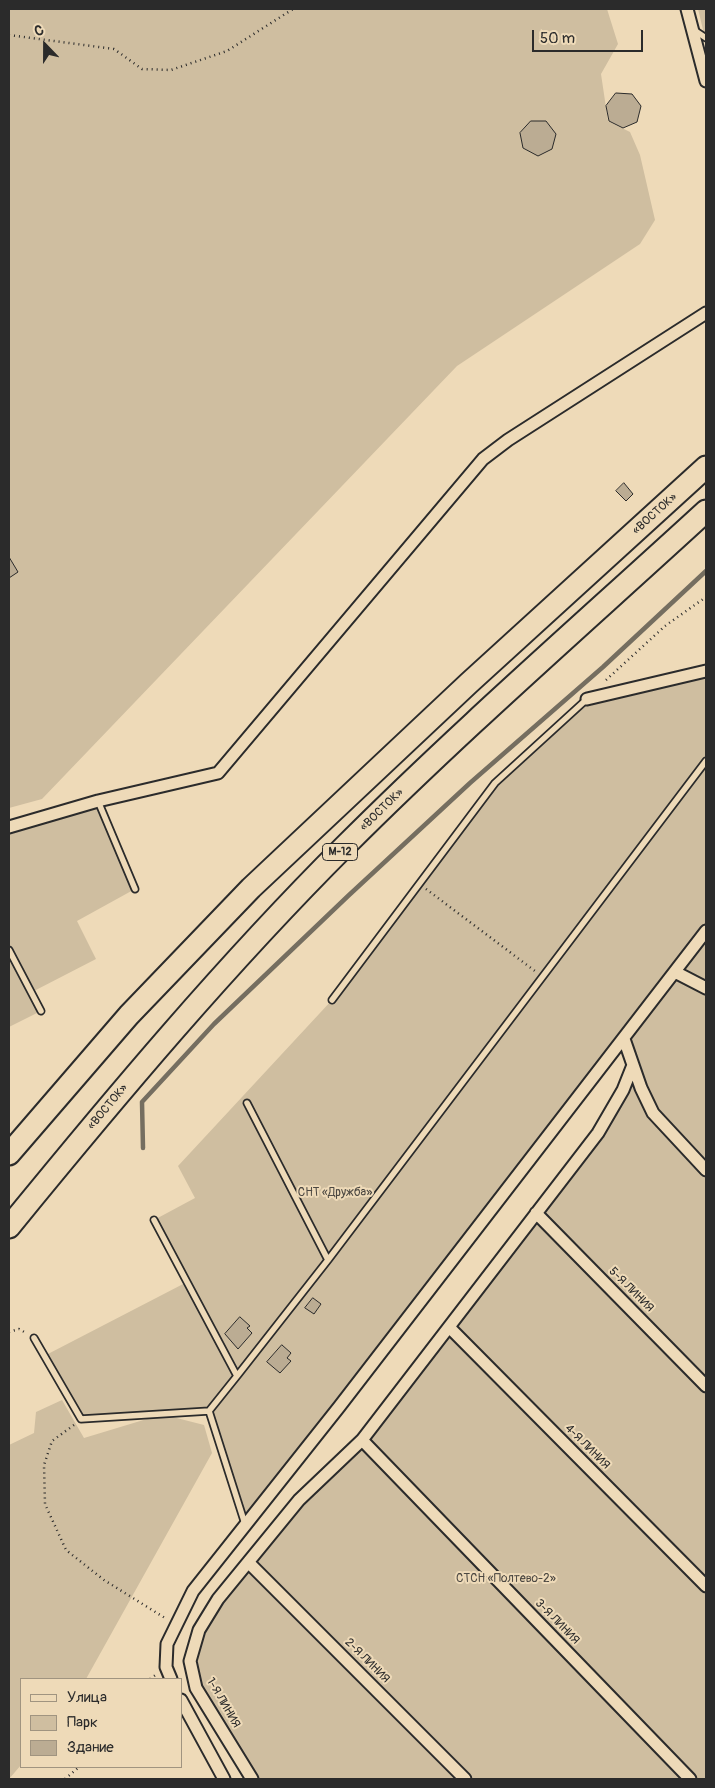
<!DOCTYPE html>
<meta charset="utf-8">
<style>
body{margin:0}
#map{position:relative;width:715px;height:1788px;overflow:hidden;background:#eedab8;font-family:Pangolin,sans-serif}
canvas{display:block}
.frame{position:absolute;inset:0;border:10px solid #2b2b2b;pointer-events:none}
.legend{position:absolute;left:20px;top:1678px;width:162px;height:90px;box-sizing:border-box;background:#eedab8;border:1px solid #a09480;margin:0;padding:6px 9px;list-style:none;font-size:15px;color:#2b2b2b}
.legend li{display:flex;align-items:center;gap:10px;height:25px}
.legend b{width:25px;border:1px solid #a09480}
.north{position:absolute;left:20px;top:20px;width:50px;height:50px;-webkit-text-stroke:4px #eedab8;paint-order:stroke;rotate:338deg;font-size:14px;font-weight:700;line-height:20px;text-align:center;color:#2b2b2b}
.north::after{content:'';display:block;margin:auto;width:18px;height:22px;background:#2b2b2b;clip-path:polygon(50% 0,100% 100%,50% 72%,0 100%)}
.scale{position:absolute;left:532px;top:30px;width:111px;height:22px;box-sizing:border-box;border:2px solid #2b2b2b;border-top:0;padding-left:6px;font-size:15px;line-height:18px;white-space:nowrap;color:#2b2b2b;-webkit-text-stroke:4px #eedab8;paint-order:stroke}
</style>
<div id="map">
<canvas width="715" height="1788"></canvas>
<div class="frame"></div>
<ul class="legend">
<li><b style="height:6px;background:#eedab8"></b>Улица</li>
<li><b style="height:14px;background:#cfbea0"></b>Парк</li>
<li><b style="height:14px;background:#bbac93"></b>Здание</li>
</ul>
<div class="north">С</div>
<div class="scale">50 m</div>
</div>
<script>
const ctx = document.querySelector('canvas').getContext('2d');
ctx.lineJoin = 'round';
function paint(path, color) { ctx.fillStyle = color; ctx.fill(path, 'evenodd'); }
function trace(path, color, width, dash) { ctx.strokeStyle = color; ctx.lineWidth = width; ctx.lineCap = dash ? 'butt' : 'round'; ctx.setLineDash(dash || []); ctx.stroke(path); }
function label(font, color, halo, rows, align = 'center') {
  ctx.font = font + ' Pangolin,sans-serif'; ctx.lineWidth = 4; ctx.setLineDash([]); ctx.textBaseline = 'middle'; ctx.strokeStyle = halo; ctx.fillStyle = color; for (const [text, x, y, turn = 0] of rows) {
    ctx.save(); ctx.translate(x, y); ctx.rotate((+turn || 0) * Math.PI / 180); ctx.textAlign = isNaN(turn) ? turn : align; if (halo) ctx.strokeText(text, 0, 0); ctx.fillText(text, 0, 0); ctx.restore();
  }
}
paint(new Path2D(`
 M9,9h598l11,35 -17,30 7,47 22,11 10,23 15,65 -15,24 -183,122 -415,433 -33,9z
 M698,9h8v33z
 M706,671v1108h-454l-56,-91 -6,-27 9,-31 100,-130 63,-60 236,-307 35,-68 -9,-26 -378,487 -37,-115 -44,4 39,10 8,28 -126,226h-65v86l-12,14v-334l25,-12 2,-21 26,-12 22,38 76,-23 -79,4 -35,-64 141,-73 -33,-62 41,-22 -17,-32 154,-166 163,-217 92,-84z
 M98,801l37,88 -58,32 19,38 -64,33 9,19 -32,16v-202z`), '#cfbea0');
trace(new Path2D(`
 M143,1148l-1,-46 72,-78 134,-128 122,-113 133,-116 103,-96`), '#756e60', 4.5);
const building = new Path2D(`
 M616,93l16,1 9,12 -4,16 -14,6 -14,-7 -3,-15z
 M531,121h15l10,13 -4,15 -14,7 -15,-8 -3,-15z
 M624,483l9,11 -7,7 -10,-10z
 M9,557l9,15 -9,6z
 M313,1298l8,6 -7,10 -9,-6z
 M240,1317l10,9 -3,2 5,5 -14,16 -13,-15z
 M282,1345l9,8 -4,5 4,3 -11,12 -13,-11z`);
paint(building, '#bbac93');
trace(building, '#2b2b2b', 1);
const lane = new Path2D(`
 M694,30l12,8
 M98,801l37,88
 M9,950l32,61
 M332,1000l163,-217 92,-84
 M247,1103l81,157
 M154,1220l83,156 -28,35 36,113
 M34,1338l47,81 128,-8
 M237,1376l91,-116 378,-499`);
const street = new Path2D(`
 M687,9l19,72
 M587,699l119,-28
 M9,827l89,-26 120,-28 265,-314 25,-19 198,-127
 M675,972l31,16
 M624,1039l17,49 12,25 53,57
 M536,1213l170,173
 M449,1327l257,259
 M362,1440l328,339
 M249,1563l216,216
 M171,1679l-5,-12 1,-23 26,-53 146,-184 367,-476
 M181,1700l43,79
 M252,1779l-56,-91 -6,-27 9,-31 19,-31 81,-99 63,-60 236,-307 25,-43 10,-25`);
const highway = new Path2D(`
 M9,1154l120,-139 122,-127 218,-205 237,-216
 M9,1227c107,-131 216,-261 336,-381 116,-116 240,-224 361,-335`);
trace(lane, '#2b2b2b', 9);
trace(street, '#2b2b2b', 15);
trace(highway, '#2b2b2b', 25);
trace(new Path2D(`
 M9,35l105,14 28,20 29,1 56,-19 66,-42
 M606,680l59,-54 41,-29
 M426,889l109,82
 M9,1332l10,-3 7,4
 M74,1425l-22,16 -8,24 1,39 21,46 38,30 61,38
 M150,1679l7,-5
 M65,1779l14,-12`), '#2b2b2b', 2.5, [1, 4]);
trace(lane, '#eedab8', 5.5);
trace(street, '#eedab8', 11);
trace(highway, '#eedab8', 21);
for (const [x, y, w] of [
 [340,852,35]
]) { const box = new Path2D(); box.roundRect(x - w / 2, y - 8.5, w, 17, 4); ctx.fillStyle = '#eedab8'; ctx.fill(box); trace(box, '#2b2b2b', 1); }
label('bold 11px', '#2b2b2b', null, [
 ["М-12",340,852]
]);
label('12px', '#2b2b2b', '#eedab8', [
 ["«ВОСТОК»",655,514,-42],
 ["«ВОСТОК»",382,810,-44],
 ["«ВОСТОК»",108,1107,-50],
 ["5-Я ЛИНИЯ",631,1290,45],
 ["4-Я ЛИНИЯ",587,1447,45],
 ["3-Я ЛИНИЯ",557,1622,46],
 ["2-Я ЛИНИЯ",367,1661,45],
 ["1-Я ЛИНИЯ",223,1703,60]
]);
label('12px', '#4c4842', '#eedab8', [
 ["СНТ «Дружба»",335,1193],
 ["СТСН «Полтево-2»",506,1579]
]);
</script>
